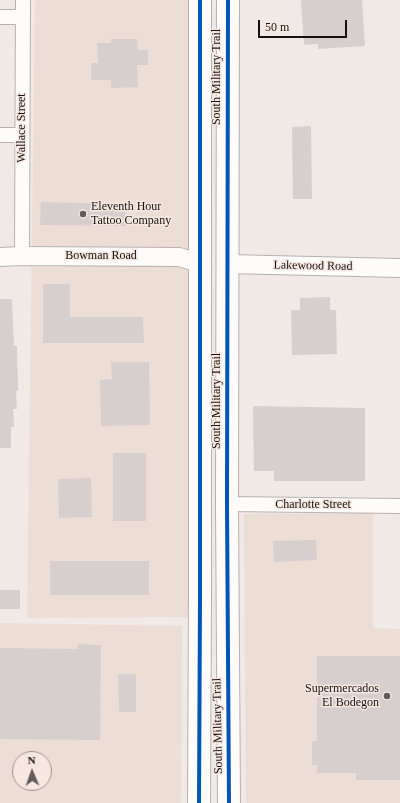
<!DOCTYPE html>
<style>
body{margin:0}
#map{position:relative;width:400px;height:803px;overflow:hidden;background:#f1e9e6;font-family:"Times New Roman",serif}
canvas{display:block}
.north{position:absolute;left:12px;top:751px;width:40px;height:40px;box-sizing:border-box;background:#f6e8e1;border:1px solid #9c928d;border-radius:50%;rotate:358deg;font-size:11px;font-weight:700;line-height:16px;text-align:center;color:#15110e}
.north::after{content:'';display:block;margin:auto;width:14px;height:18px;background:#625d5a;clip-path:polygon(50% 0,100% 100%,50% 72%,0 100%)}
.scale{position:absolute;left:258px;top:20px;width:89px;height:18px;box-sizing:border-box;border:2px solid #15110e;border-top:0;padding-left:5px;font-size:12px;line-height:14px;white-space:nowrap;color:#15110e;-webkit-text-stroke:3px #f6e8e1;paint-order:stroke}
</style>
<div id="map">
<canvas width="400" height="803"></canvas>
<div class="north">N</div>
<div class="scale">50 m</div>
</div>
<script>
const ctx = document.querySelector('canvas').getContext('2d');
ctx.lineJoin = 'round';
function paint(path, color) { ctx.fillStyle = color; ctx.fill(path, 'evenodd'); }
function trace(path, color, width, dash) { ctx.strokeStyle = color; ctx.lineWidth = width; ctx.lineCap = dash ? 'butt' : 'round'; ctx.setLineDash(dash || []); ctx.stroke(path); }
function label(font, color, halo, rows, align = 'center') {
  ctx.font = font + ' "Times New Roman",serif'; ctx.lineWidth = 3; ctx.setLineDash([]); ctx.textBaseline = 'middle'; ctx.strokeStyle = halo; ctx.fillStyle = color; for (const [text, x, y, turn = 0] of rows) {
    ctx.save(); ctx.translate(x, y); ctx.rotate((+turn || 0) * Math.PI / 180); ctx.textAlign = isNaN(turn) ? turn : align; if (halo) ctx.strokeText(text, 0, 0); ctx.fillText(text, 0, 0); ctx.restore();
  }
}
paint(new Path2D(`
 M35,0h156l-1,617 -163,1z
 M373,513v115l27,1v174h-154l-2,-289z
 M0,623l182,3 -1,177h-181zM20,759h24v24h-24z`), '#ecddd5');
paint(new Path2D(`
 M301,0h61l3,46 -47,3v-5l-14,1z
 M111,39h26l1,11h10v15h-11l1,22 -27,1v-8h-20v-17h7l-1,-20h14z
 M311,126l1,73h-19l-1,-72z
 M41,202l84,2v22l-85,-1z
 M43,284h27v33h73l1,26h-101z
 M330,297v13h6l1,44 -45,1 -1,-45h9v-12z
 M0,299h12l2,47h3l1,45h-2l1,18h-4l1,18h-3v21h-11z
 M111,362h38l1,63 -49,1 -1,-46 12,-1z
 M253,406l112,2v73h-91v-10h-20z
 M113,453h33v68h-33z
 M91,478l1,39 -33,1 -1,-39z
 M316,540l1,20 -43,2 -1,-21z
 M50,561h99v34h-99z
 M0,590h20v19h-20z
 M78,644l23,1 -1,95 -100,-1v-91l78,1z
 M317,656h83v124h-44v-7h-39v-8h-5v-24h5z
 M118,674h18v38h-17z`), '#d6cfcd');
const minor = new Path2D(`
 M0,17h23
 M0,135h22
 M22,256l1,-256
 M227,504l173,2`);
const tertiary = new Path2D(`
 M0,257l22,-1 157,1 21,6
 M227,264l173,4`);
const primary = new Path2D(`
 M228,0l-1,504 2,299
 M199,803l1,-205v-598`);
trace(minor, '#b7b1ae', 16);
trace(tertiary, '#b7b1ae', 20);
trace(primary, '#b7b1ae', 24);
trace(minor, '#fdfcfb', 14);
trace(tertiary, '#fdfcfb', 18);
trace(primary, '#fdfcfb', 22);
trace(new Path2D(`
 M228,0l-1,504 2,299
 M199,803l1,-205v-598`), '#0057b8', 4);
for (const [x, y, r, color] of [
 [83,214,4,"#625d5a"],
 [387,696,4,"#625d5a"]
]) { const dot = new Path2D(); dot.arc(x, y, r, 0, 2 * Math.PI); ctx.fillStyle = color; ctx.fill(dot); trace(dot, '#f6e8e1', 1.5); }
label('12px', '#15110e', '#f6e8e1', [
 ["South Military Trail",217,77,-90],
 ["Wallace Street",22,128,-90],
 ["Bowman Road",101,256],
 ["Lakewood Road",313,266,1],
 ["South Military Trail",217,401,-90],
 ["Charlotte Street",313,505],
 ["South Military Trail",218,726,-91]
]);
label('12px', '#15110e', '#f6e8e1', [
 ["Eleventh Hour",91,207],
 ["Tattoo Company",91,221],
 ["Supermercados",379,689,"right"],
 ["El Bodegon",379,703,"right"]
], 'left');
</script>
